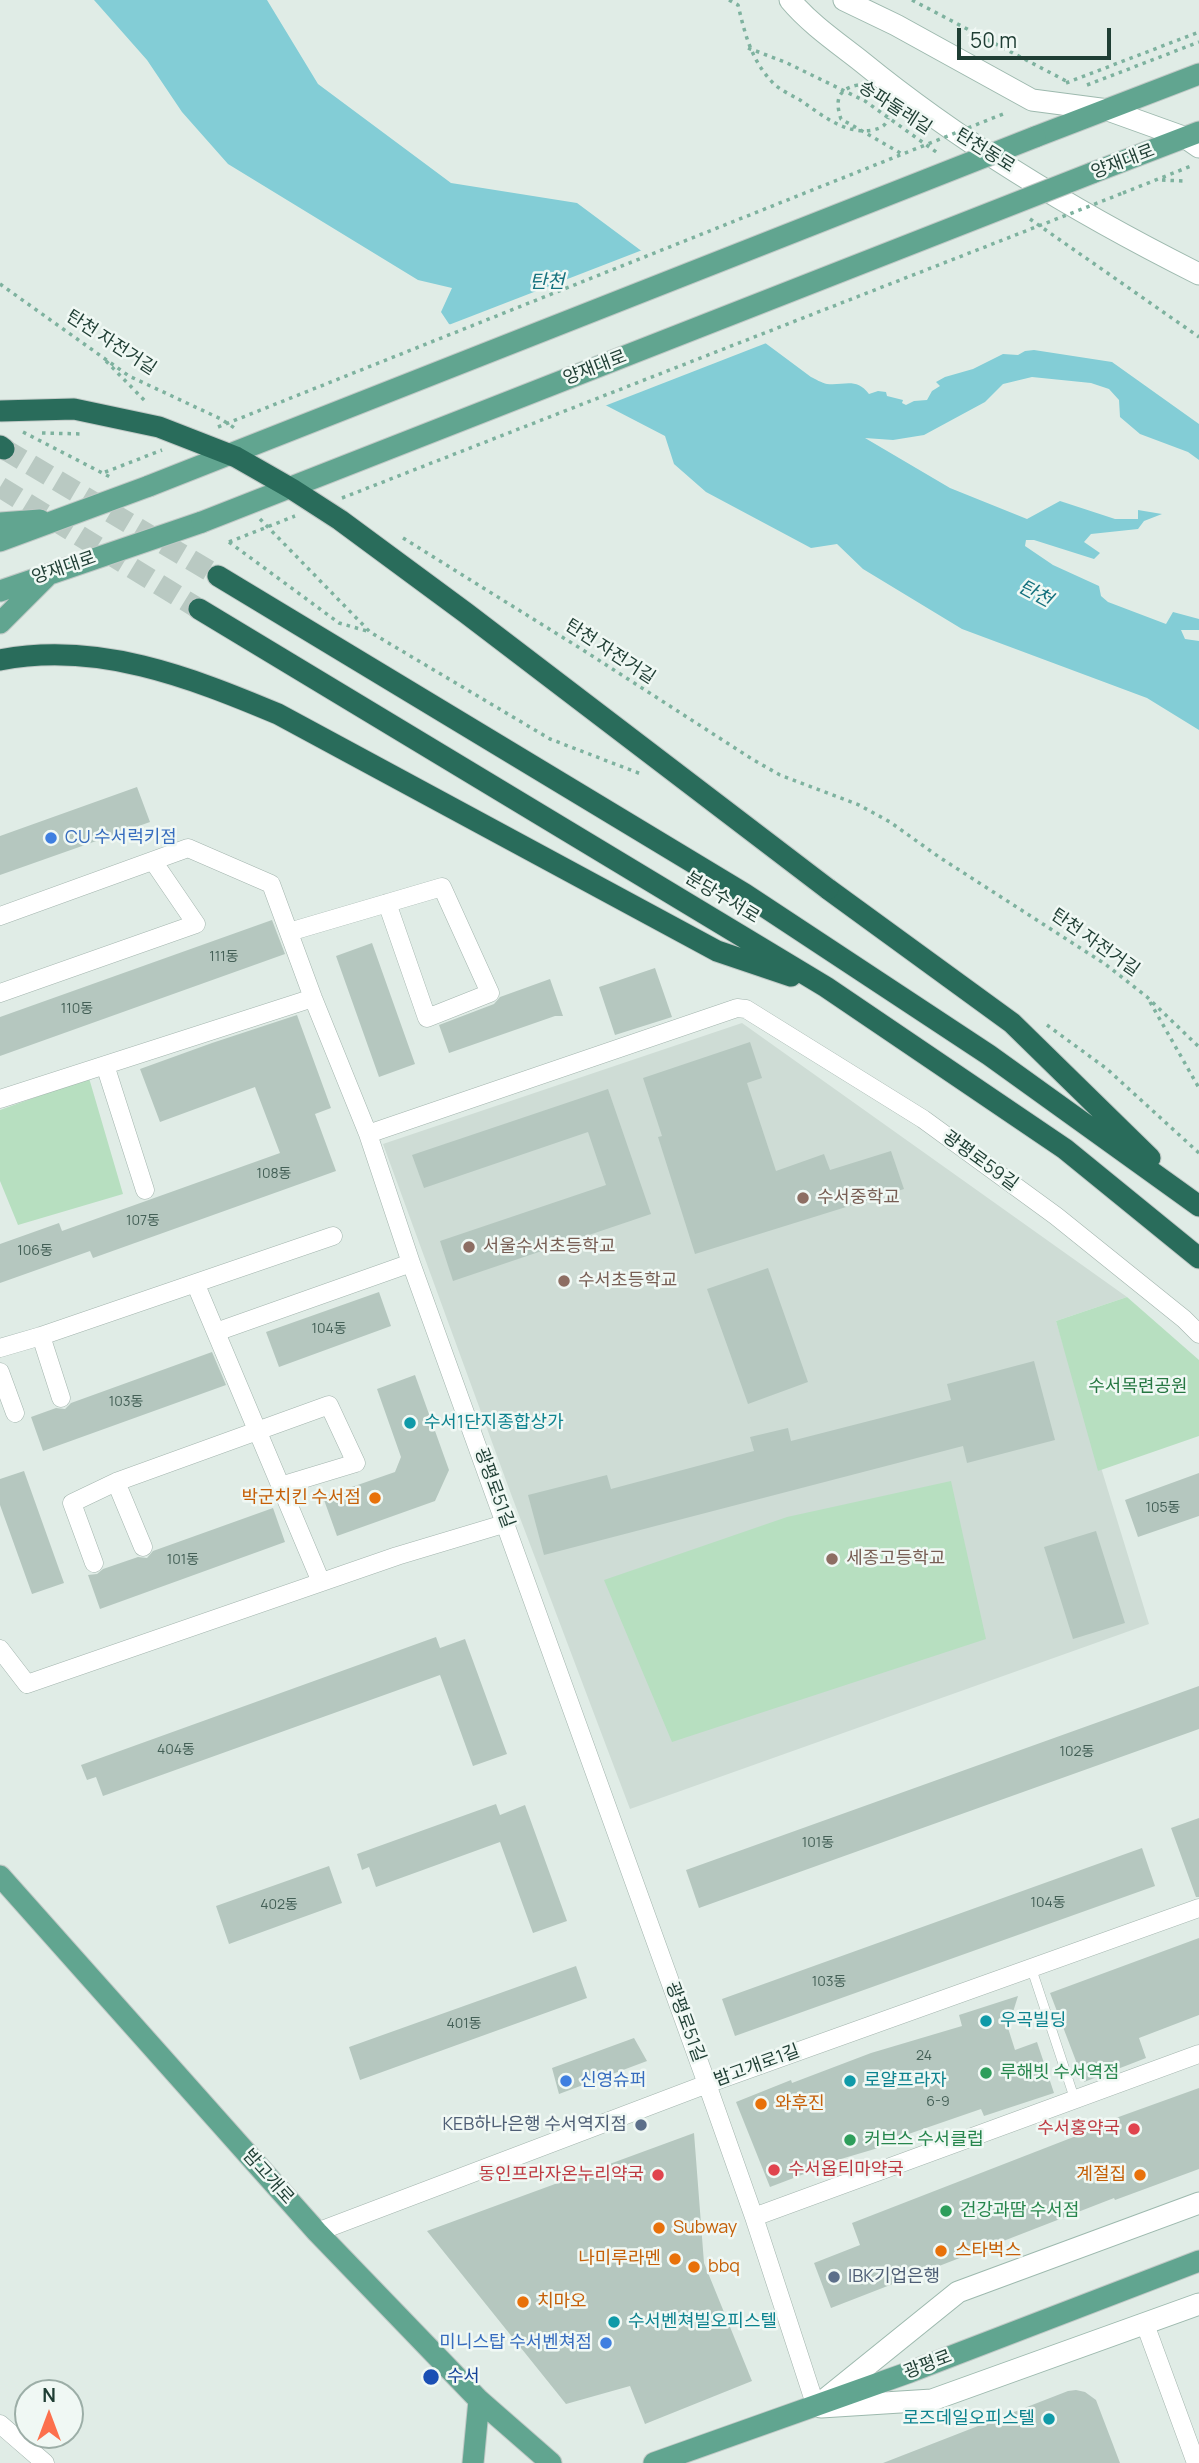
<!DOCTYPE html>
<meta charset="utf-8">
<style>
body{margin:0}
#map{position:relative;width:1199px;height:2463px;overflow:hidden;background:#e0ece6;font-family:Manrope,sans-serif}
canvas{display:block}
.north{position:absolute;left:14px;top:2379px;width:70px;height:70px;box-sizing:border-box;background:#f0f8f4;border:2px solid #9caea7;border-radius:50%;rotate:0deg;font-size:19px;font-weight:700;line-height:28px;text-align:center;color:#1f3e34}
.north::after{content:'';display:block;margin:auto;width:24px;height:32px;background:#fc704d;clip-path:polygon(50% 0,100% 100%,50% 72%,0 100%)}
.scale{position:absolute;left:957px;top:28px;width:154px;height:32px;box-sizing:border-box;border:4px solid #1f3e34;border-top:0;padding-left:9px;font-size:21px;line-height:24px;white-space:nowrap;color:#1f3e34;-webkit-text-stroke:5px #f0f8f4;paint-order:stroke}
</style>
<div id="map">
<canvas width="1199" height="2463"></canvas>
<div class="north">N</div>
<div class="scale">50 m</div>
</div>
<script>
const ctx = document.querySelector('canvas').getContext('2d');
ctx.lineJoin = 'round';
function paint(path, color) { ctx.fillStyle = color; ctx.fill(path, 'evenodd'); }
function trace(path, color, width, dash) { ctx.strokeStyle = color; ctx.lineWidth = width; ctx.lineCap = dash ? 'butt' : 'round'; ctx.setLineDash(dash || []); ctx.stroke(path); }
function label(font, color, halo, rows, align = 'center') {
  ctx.font = font + ' Manrope,"Noto Sans KR",sans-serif'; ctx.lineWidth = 5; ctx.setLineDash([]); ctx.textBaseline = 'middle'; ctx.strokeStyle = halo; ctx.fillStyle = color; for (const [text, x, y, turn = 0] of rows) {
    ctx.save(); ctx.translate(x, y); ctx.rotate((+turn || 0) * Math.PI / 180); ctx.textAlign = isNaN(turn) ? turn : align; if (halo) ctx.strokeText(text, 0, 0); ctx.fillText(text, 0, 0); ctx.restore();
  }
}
paint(new Path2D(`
 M742,1023l385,274 -71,24 93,303 -519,185 -119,-315 -128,-350z`), '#cedcd5');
paint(new Path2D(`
 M89,1078l34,116 -105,31 -18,-44v-71z
 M1127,1297l72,63v76l-101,35 -42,-150z
 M951,1481l35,158 -314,103 -68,-162 183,-63z`), '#b7dfc0');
paint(new Path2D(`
 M94,0h173l51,84 133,99 126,20 234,174c4,2 11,6 16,7 17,2 29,-7 42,10l9,-3 8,1 1,4 16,4 -1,3 4,2 8,-4 13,-1 5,-9 8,-5 -4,-4 9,-5 28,-8 30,-15 15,1 7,-4 9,-1 78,12 87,62v36l-11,-8 -48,-18 -20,-17 -1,-17 -10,-11 -18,-6 -59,-6 -29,7 -18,18 -61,33 -31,5 -28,-2 85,50 77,31 33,-18 55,18h23v-9l24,4 -18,7 -6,8 -47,5 -7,8 16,11 -6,6 -60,-19h-8l-1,6 28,19 46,21 2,10 7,6 58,22 7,-12 26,7v11h-18l4,9 14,2v89l-52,-32 -185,-69 -99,-60 -26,-25 -26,4 -105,-56 -32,-28 -9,-28 -216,-112 -8,-12 11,-24 -34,-8 -190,-116 -46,-52 -35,-52z`), '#83cdd6');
paint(new Path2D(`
 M645,249l124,93 -167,65 -156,-81z`), '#e0ece6');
paint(new Path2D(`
 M137,787l13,35 -150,53v-39z
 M272,920l13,34 -285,102v-39z
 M372,943l43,121 -36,13 -43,-121z
 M655,968l17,49 -57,18 -16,-48z
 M550,979l13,37h-8l-106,37 -10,-28 55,-21 6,-7z
 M297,1015l34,93 -16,6 21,57 -243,87 -3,-7 -90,32v-39l59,-21 3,8 218,-78 -25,-66 -95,35 -20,-53 72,-26z
 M750,1042l12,36 -15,5 29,88 48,-17 6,16 61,-19 13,38 -209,65 -37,-117 4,-1 -19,-58z
 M608,1089l43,125 -198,67 -13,-40 166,-56 -18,-53 -164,56 -12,-33z
 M768,1268l40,114 -60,22 -41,-115z
 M379,1292l12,34 -112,41 -13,-35z
 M212,1352l14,33 -183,66 -12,-34 25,-9 9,1 6,-6z
 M1034,1361l21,79 -88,23 -4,-17 -419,109 -16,-60 79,-20 4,14 143,-38 -4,-14 38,-9 3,13 160,-41 -4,-16z
 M415,1375l34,95 -14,31 -98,35 -14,-39 72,-25 6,-15 -24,-68z
 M24,1471l40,112 -32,11 -32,-89v-26z
 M1199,1473v43l-61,21 -13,-37z
 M273,1508l12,34 -185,67 -12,-34 9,-1 6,-5 35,-12 9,1 6,-7z
 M1096,1531l29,92 -52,16 -29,-92z
 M436,1637l4,11 25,-9 42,115 -34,12 -33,-91 -337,121 -7,-19 -9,3 -6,-15z
 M1199,1686v43l-500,179 -13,-38z
 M496,1804l4,11 25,-10 42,116 -34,12 -33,-91 -124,45 -7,-20 -7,3 -5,-16z
 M1199,1818v79h-3l-25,-69z
 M1142,1848l13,38 -420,150 -13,-37z
 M329,1866l13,37 -113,41 -13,-38z
 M1199,1938v77l-60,23 7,20 -62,24 -34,-89z
 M576,1966l11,32 -227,82 -11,-33z
 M1018,1996l-10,32 7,22 22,-8 17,51 -70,23 -3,-7 -87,30 1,4 -71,21 1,2 -55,21 -34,-85 55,-22 1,3 79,-30 91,-27 -3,-11z
 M634,2038l13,23 -88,33 -7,-26z
 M1199,2088v81l-84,31 -1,-2 -283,110 -17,-45 46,-18 -8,-22 237,-92 -1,-3z
 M694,2133l10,130 48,118 -107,43 -15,-38 -64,18 -139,-173z
 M1076,2390l9,2 11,8 24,63h-237l185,-72z`), '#b5c7bf');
trace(new Path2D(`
 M4,449l214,127
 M0,487l199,122`), '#b9c9c2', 21, [21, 10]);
const lane = new Path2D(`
 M1031,1967l44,133`);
const street = new Path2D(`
 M0,916l188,-68 83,36 42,114 55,136
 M289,932l153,-45 48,106 -63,25 -40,-115
 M0,993l196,-69 -43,-63
 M105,1065l40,125
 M0,1099l313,-101
 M196,1285l125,297
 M216,1332l195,-69
 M0,1348l41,-12
 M0,1372l15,41
 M61,1398l-20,-62 292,-100
 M143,1547l-27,-65 213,-77 27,58 -76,23
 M94,1563l-22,-60 44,-21
 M0,1649l27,35 370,-128 110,-33
 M754,2217l445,-163
 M317,2232l390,-148 492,-176
 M1145,2324l51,139
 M816,2407l-62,-190 -47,-133 -296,-821 -43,-129 369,-126 9,1 177,110 133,97 128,103 15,15
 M0,2424l45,39`);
const secondary = new Path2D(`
 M790,0c20,24 48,43 72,62 103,84 219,153 337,212
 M844,0l52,25 136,75 76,10 78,28 13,9
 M823,2401l135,-109 241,-89
 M821,2407l111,-7 267,-96`);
const primary = new Path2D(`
 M1035,137l164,-63
 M1092,173l107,-41
 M0,523l40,-3
 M0,541l149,-55
 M0,591l202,-69
 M0,623l46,-46
 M0,1876l317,356 162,168 72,63
 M473,2463l6,-63
 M654,2463l256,-91 289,-111`);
const highway = new Path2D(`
 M0,446l4,3
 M218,576l527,318 244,161 210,151
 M199,609l627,378 239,162 134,109
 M0,660c97,-19 190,17 278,54l439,237 74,25
 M828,889l184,134 138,135`);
trace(lane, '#a2b4ad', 10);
trace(street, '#a2b4ad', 19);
trace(secondary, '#9db9ae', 23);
trace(primary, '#c0c9c6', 23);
trace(highway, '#c0c9c6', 23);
trace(new Path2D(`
 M729,0l9,5c7,29 13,55 35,78 7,7 18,12 27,17 22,15 45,35 73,30 8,-2 13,-4 15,-12
 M912,0l156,82
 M748,48l37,14 80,39 74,53
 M1066,83l133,-51
 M858,85c-21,4 -23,16 -17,34l63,36
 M1087,85l112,-43
 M1162,180l22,1
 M1123,193l68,-27
 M1030,219l169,118
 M0,284l129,92 92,43 15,10
 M106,361l41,42
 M23,432l89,46
 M42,433l41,1
 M105,472l16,-6
 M260,519l110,113 180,107 91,35
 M403,538l180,112 169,109 28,16 79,30 31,17 49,35 166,107 42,33 52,50
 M229,542l110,81 28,8
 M1150,1002l49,86
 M1047,1025l60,44 92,84`), '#7eb29f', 3.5, [3.5, 5]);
trace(lane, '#fff', 9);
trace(street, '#fff', 18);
trace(secondary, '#fff', 21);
trace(primary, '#61a590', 21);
trace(highway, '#296c5b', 21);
const primaryBridge = new Path2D(`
 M149,486l886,-349
 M202,522l890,-349`);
const highwayBridge = new Path2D(`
 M0,411l74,-2 85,18 77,30 56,32 48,31 126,93 362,276`);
trace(primaryBridge, '#c0c9c6', 23, []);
trace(highwayBridge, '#c0c9c6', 23, []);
trace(new Path2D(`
 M218,427l785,-313
 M121,466l41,-16
 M342,498l781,-305
 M229,542l66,-26`), '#7eb29f', 3.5, [3.5, 5]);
trace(primaryBridge, '#61a590', 21);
trace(highwayBridge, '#296c5b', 21);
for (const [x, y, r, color] of [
 [51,838,7,"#3f7fe0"],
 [803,1198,7,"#8d6e63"],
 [469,1247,7,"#8d6e63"],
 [564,1281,7,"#8d6e63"],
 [410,1423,7,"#0f9aa8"],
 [375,1498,7,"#e8710a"],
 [832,1559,7,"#8d6e63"],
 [986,2021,7,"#0f9aa8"],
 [986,2073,7,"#2e9e5b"],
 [566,2081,7,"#3f7fe0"],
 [850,2081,7,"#0f9aa8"],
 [761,2104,7,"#e8710a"],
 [641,2125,7,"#5c6f8a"],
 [1134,2129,7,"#e0444e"],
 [850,2140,7,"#2e9e5b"],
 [774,2170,7,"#e0444e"],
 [658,2175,7,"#e0444e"],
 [1140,2175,7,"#e8710a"],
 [946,2211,7,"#2e9e5b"],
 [659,2228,7,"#e8710a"],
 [941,2251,7,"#e8710a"],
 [675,2259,7,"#e8710a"],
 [694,2267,7,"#e8710a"],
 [834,2277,7,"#5c6f8a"],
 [523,2302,7,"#e8710a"],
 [614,2322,7,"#0f9aa8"],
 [606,2343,7,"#3f7fe0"],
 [431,2377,9,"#1a4fb4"],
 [1049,2419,7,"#0f9aa8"]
]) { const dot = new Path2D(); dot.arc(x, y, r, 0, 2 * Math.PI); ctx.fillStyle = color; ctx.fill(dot); trace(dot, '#f0f8f4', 2.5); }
label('14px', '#446057', null, [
 ["111동",224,957],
 ["110동",77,1009],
 ["108동",274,1174],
 ["107동",143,1221],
 ["106동",35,1251],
 ["104동",329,1329],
 ["103동",126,1402],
 ["105동",1163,1508],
 ["101동",183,1560],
 ["404동",176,1750],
 ["102동",1077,1752],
 ["101동",818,1843],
 ["104동",1048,1903],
 ["402동",279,1905],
 ["103동",829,1982],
 ["401동",464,2024],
 ["24",924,2056],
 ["6-9",938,2102]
]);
label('18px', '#1f3e34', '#f0f8f4', [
 ["송파둘레길",895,108,33],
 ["탄천동로",985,151,32],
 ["양재대로",1123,162,-21],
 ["탄천 자전거길",111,343,33],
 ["양재대로",595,368,-21],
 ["양재대로",64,568,-19],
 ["탄천 자전거길",610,652,33],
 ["분당수서로",722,898,31],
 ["탄천 자전거길",1095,943,35],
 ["광평로59길",980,1161,36],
 ["광평로51길",494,1488,70],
 ["광평로51길",685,2022,70],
 ["밤고개로1길",757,2066,-20],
 ["밤고개로",268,2177,48],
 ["광평로",928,2365,-21]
]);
label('18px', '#366cbe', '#f0f8f4', [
 ["CU 수서럭키점",65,838],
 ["신영슈퍼",580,2081],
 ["미니스탑 수서벤쳐점",592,2343,"right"]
], 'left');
label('18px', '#785e54', '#f0f8f4', [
 ["수서중학교",817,1198],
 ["서울수서초등학교",483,1247],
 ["수서초등학교",578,1281],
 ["세종고등학교",846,1559]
], 'left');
label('18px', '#267742', '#f0f8f4', [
 ["수서목련공원",1138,1387]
]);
label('18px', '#0d838f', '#f0f8f4', [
 ["수서1단지종합상가",424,1423],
 ["우곡빌딩",1000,2021],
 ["로얄프라자",864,2081],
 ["수서벤쳐빌오피스텔",628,2322],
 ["로즈데일오피스텔",1035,2419,"right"]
], 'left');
label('18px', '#c56008', '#f0f8f4', [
 ["박군치킨 수서점",361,1498,"right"],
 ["와후진",775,2104],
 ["계절집",1126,2175,"right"],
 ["Subway",673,2228],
 ["스타벅스",955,2251],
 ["나미루라멘",661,2259,"right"],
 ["bbq",708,2267],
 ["치마오",537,2302]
], 'left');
label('18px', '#27864d', '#f0f8f4', [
 ["루해빗 수서역점",1000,2073],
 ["커브스 수서클럽",864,2140],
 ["건강과땀 수서점",960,2211]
], 'left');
label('18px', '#4e5e75', '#f0f8f4', [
 ["KEB하나은행 수서역지점",627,2125],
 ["IBK기업은행",848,2277,"left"]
], 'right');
label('18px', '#be3a42', '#f0f8f4', [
 ["수서홍약국",1120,2129],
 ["수서옵티마약국",788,2170,"left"],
 ["동인프라자온누리약국",644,2175]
], 'right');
label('18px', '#164399', '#f0f8f4', [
 ["수서",447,2377]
], 'left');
label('italic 19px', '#15717e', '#f0f8f4', [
 ["탄천",547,283],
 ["탄천",1035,594,28]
]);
</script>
